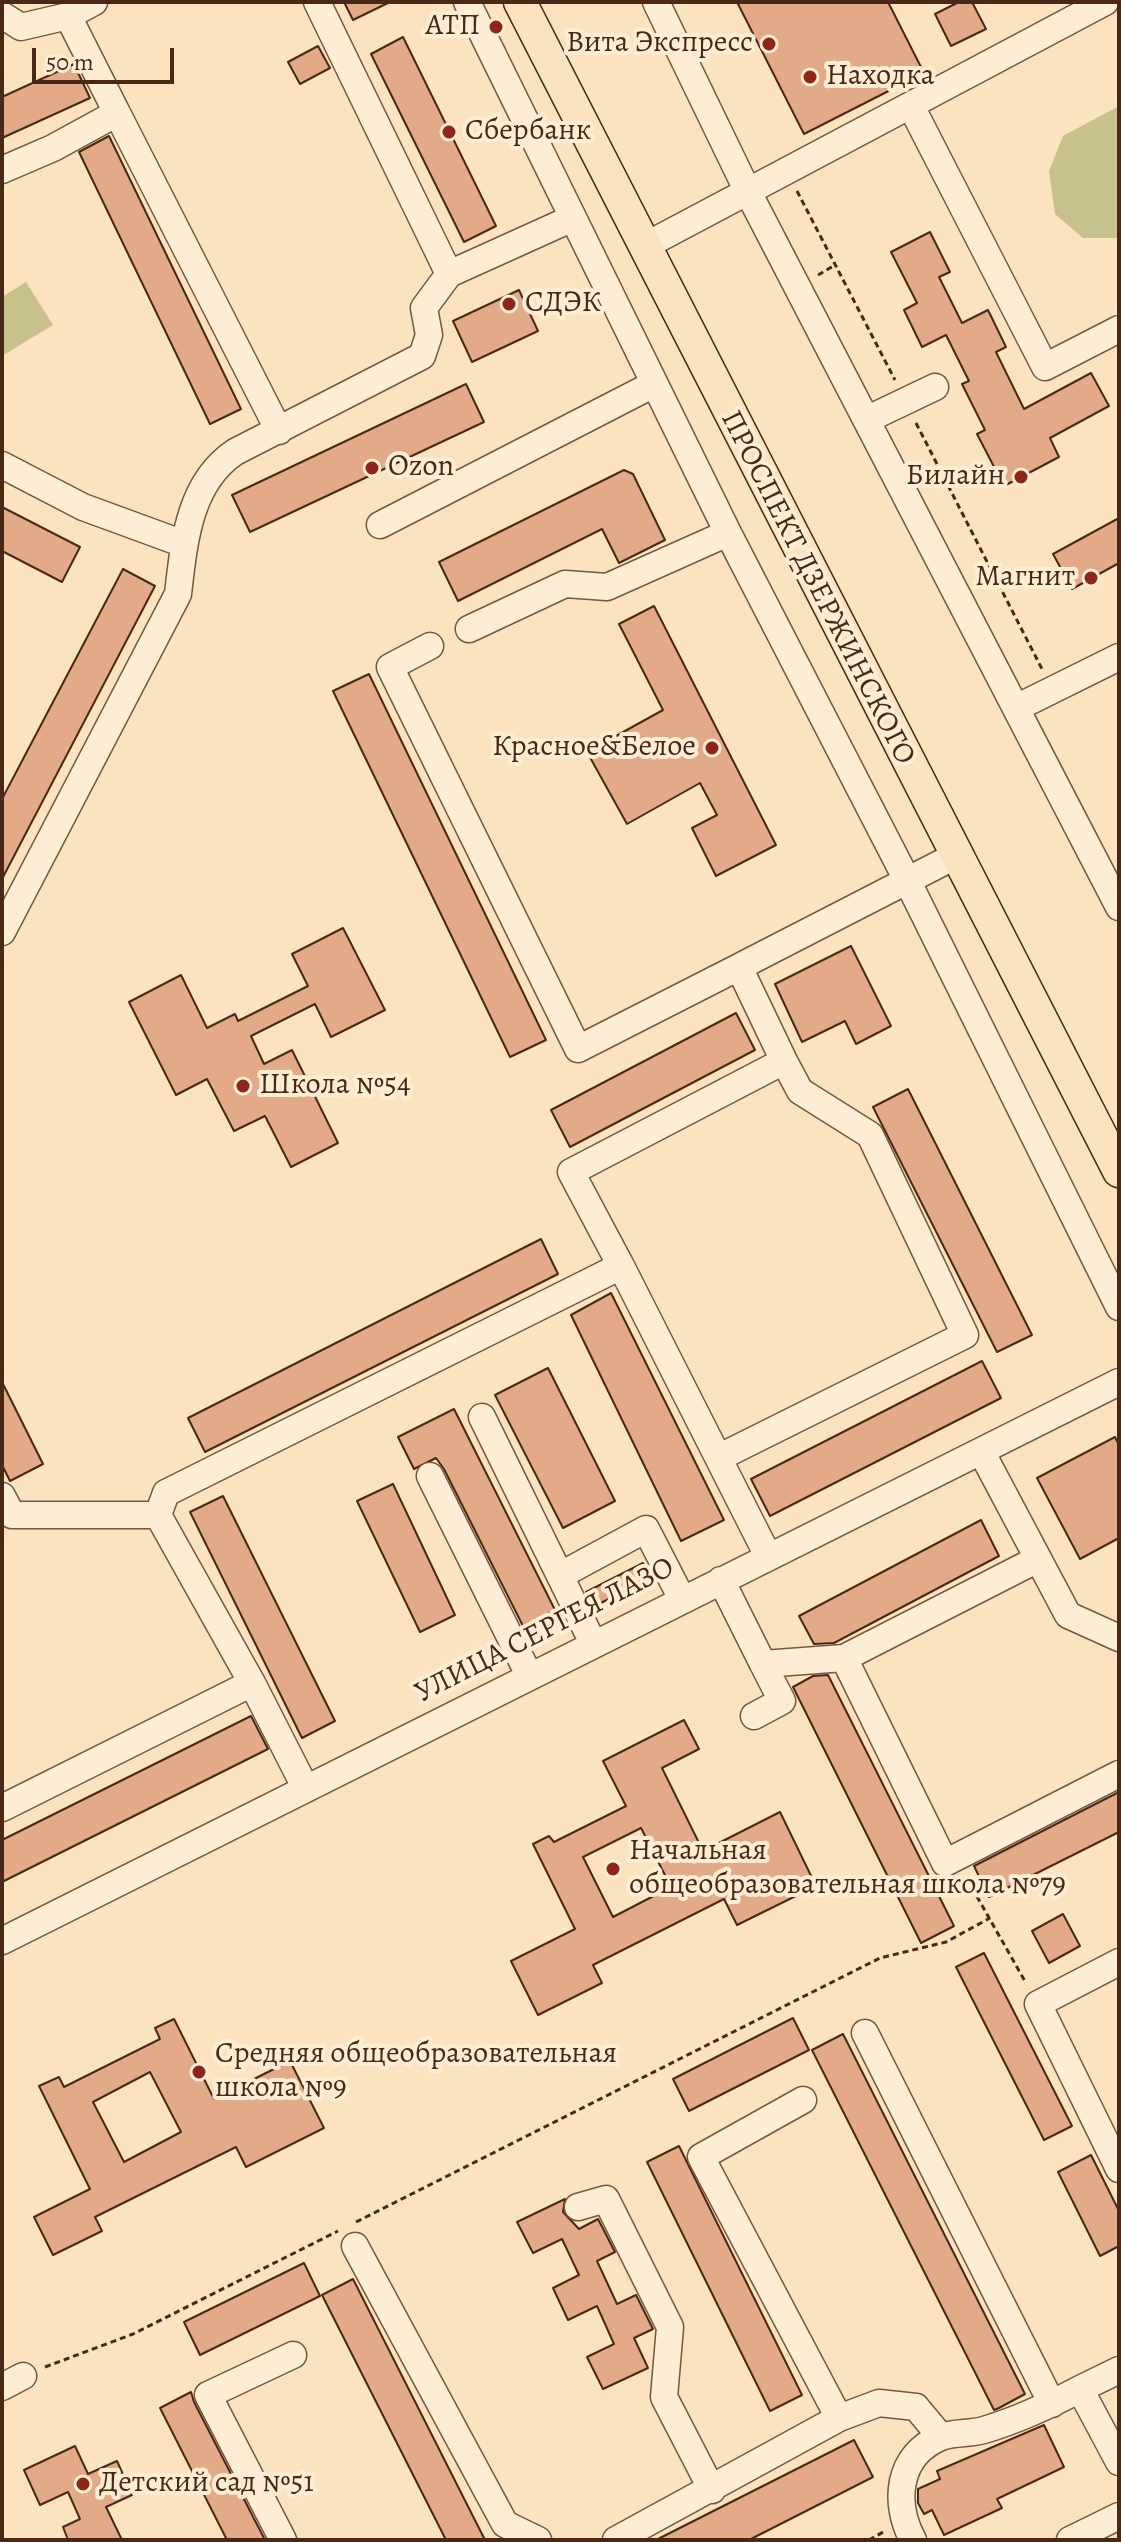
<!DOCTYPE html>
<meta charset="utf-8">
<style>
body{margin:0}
#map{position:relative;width:1121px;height:2542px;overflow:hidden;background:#fce3bf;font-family:Alegreya,serif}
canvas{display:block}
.frame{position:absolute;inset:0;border:4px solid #492816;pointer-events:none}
.scale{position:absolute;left:32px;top:48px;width:142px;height:36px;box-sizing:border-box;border:4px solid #492816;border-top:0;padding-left:10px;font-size:24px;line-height:28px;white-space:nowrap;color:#492816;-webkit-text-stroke:6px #fdedd5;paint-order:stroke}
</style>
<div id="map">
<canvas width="1121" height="2542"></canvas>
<div class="frame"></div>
<div class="scale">50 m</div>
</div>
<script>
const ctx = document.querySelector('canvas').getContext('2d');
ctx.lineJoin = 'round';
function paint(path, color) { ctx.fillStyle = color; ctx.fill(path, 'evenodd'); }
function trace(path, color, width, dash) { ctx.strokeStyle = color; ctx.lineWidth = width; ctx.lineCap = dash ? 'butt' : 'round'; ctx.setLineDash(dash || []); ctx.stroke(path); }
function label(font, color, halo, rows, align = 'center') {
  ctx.font = font + ' Alegreya,serif'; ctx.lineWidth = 8; ctx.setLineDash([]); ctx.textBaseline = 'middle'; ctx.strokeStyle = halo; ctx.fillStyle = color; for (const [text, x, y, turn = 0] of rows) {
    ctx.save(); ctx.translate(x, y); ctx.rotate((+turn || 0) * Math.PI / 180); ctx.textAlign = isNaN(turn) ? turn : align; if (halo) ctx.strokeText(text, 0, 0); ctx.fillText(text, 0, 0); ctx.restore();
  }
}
paint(new Path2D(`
 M1119,106v132h-36l-28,-24 -6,-43 14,-35z
 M26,282l27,43 -51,31v-59z`), '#c7c18c');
const building = new Path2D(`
 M344,2h46l-37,18z
 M737,2h151l36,71 -120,61z
 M959,2h13l14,27 -35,17 -16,-32z
 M403,37l93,189 -32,16 -93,-188z
 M318,46l12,22 -30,16 -12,-22z
 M74,64l16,34 -88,40v-41z
 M109,136l132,273 -31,15 -131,-272z
 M930,232l20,40 -11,5 23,46 26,-13 18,37 -10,5 28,57 67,-36 18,33 -59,32 9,19 -55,29 -27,-52 8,-4 -23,-46 7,-3 -23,-46 -24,12 -18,-37 13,-7 -26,-51z
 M519,290l19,41 -66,31 -19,-41z
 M466,384l18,38 -234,110 -18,-37z
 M624,470l9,4 32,66 -46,23 -17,-34 -144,72 -19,-39z
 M2,507l78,40 -18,35 -60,-31z
 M1119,518v45l-47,26 -19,-35z
 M123,569l32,17 -153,293v-80z
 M654,606l122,239 -60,31 -24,-48 25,-13 -17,-32 -73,41 -40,-72 76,-42 -44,-86z
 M369,674l177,366 -36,17 -177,-366z
 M343,928l42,82 -54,27 -16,-33 -64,32 13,28 28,-14 46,93 -47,24 -26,-51 -31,15 -27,-52 -31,16 -47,-93 52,-27 26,53 28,-14 3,7 70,-35 -16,-32z
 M851,946l40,80 -35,18 -11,-23 -43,21 -27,-58z
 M736,1013l19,37 -185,97 -19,-37z
 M908,1089l124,246 -35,17 -124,-245z
 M541,1239l17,35 -353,178 -17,-34z
 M611,1293l113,227 -43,21 -110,-226z
 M982,1361l19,37 -231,118 -19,-37z
 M548,1368l67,133 -52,27 -68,-133z
 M2,1382l41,82 -33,17 -8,-16z
 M454,1409l101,201 -32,16 -79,-157 -8,-11 -22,11 -16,-32z
 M1115,1437l4,8v93l-39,21 -43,-81z
 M393,1484l62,131 -35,17 -63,-131z
 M223,1496l112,225 -33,17 -112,-226z
 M981,1520l18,36 -165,87 -20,1 -15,-28z
 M643,1563l7,15 -57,29 -7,-15z
 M828,1675l126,251 -33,17 -128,-256 20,-11z
 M251,1716l17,33 -266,133v-42z
 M684,1720l15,29 -37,19 41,83 77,-39 36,74 -79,39 -13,-26 -131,66 9,18 -64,32 -27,-54 64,-32 -42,-85 16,-8 5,6 72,-36 -23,-45zM641,1828l30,59 -58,30 -30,-60z
 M1119,1792v40l-130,65 -15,-31z
 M1063,1914l17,32 -31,17 -17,-32z
 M984,1953l88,173 -28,14 -88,-173z
 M793,2018l16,32 -120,61 -16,-32z
 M174,2019l40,80 76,-38 34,67 -78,39 -10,-20 -141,70 7,14 -49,24 -19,-38 56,-28 -51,-103 20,-9 5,10 96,-48 -5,-11zM150,2072l31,60 -57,30 -31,-60z
 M843,2034l182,360 -26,14 -5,2 -182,-360z
 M679,2146l123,249 -32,16 -123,-249z
 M1091,2155l28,56v35l-19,10 -42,-84z
 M565,2199l-2,13 16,17 19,-10 17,33 -18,9 20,43 19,-9 17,34 -19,9 14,30 -45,21 -16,-32 27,-13 -17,-38 -29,14 -15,-32 26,-13 -17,-36 -29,14 -16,-31z
 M304,2263l16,33 -120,59 -16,-33z
 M353,2279l132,261h-39l-124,-245z
 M191,2392l3,10 71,138h-38l-67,-132z
 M1044,2425l20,42 -67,32 5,9 -58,27 -12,-25 -8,4 -6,-11v-14l22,-10 -3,-8z
 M854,2440l19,37 -124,63h-93z
 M75,2446l13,28 29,-13 15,34 -26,12 16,33h-54l-5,-13 17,-8 -12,-27 -28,13 -16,-35z`);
paint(building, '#e2aa87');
trace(building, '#492816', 2);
const minor = new Path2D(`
 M467,2l261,531 179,347 212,427
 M656,2l92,190 371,715
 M2,15l19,12 47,-11 26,-14
 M68,16l49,97
 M912,108l133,259 74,-38
 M2,170l51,-22 64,-35 162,318
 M643,247l462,-245
 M449,274l124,-56
 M868,419l67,-32
 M2,465l81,42 101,37
 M380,525l274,-141
 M469,629l96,-45 42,3 121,-54
 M430,646l-40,21 188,382 161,-82
 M1018,707l101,-50
 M2,932l176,-338c6,-52 11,-111 57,-142l187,-96 7,-21 -5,-27 25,-34 -132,-272
 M621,1266l-50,-94 213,-111 -45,-94 216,-111
 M482,1417l111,226
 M981,1451l87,164 51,23
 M720,1457l245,-122 -95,-200 -70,-44 -16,-30
 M430,1476l99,199
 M2,1496l10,19h146
 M1038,1559l-194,99 101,205 174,-89
 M561,1575l85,-46 36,70
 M721,1580l42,84 81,-6
 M754,1716l28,-15 -19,-37
 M306,1789l-54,-106 -94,-168 8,-22 455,-227 147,290
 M2,1808l250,-125
 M2,1941l1117,-559
 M1119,1962l-81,42 81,165
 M865,2033l187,371
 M803,2100l-102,57 138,261
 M578,2207l28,-8 64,128 -6,70 48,93
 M355,2246l150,278 33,16
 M1119,2370l-39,19 39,73
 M2,2387l21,-11
 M283,2540l-75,-145 85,-40
 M616,2540l223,-122 40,-15 37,4 25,30
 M913,2540c-20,-37 -16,-85 28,-103 13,-5 30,-3 43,-7 33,-10 66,-25 96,-41
 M1070,2540l49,-24`);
const major = new Path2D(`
 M520,2l599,1169`);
trace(minor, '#765740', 29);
trace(major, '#492816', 35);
trace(new Path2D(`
 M797,191l98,189
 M818,275l17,-10
 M916,423l126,246
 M967,1879l59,104
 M356,2222l524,-264 66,-16 44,-24
 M45,2367l88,-33 205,-103
 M869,2540l16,-9`), '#492816', 3, [6, 4]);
trace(minor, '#fdedd5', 26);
trace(major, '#fce3bf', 32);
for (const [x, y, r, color] of [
 [496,27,8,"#8f2418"],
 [769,44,8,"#8f2418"],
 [810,77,8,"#8f2418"],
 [449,132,8,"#8f2418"],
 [509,304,8,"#8f2418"],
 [372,468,8,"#8f2418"],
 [1021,477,8,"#8f2418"],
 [1091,578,8,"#8f2418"],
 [712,748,8,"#8f2418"],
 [243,1086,8,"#8f2418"],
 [613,1869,8,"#8f2418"],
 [199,2072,8,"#8f2418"],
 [83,2484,8,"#8f2418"]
]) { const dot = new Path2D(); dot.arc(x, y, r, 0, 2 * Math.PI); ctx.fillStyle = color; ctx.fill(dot); trace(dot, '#fdedd5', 3); }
label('30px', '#492816', '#fdedd5', [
 ["АТП",480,27,"right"],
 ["Вита Экспресс",753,44,"right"],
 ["Находка",826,77],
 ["Сбербанк",465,132],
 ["СДЭК",525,304],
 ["Ozon",388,468],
 ["Билайн",1005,477,"right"],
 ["Магнит",1075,578,"right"],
 ["Красное&Белое",696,748,"right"],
 ["Школа №54",259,1086],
 ["Начальная",629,1852],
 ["общеобразовательная школа №79",629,1886],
 ["Средняя общеобразовательная",215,2055],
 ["школа №9",215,2089],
 ["Детский сад №51",99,2484]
], 'left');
label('30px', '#492816', '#fdedd5', [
 ["ПРОСПЕКТ ДЗЕРЖИНСКОГО",817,588,63],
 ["УЛИЦА СЕРГЕЯ ЛАЗО",545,1631,-27]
]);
</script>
